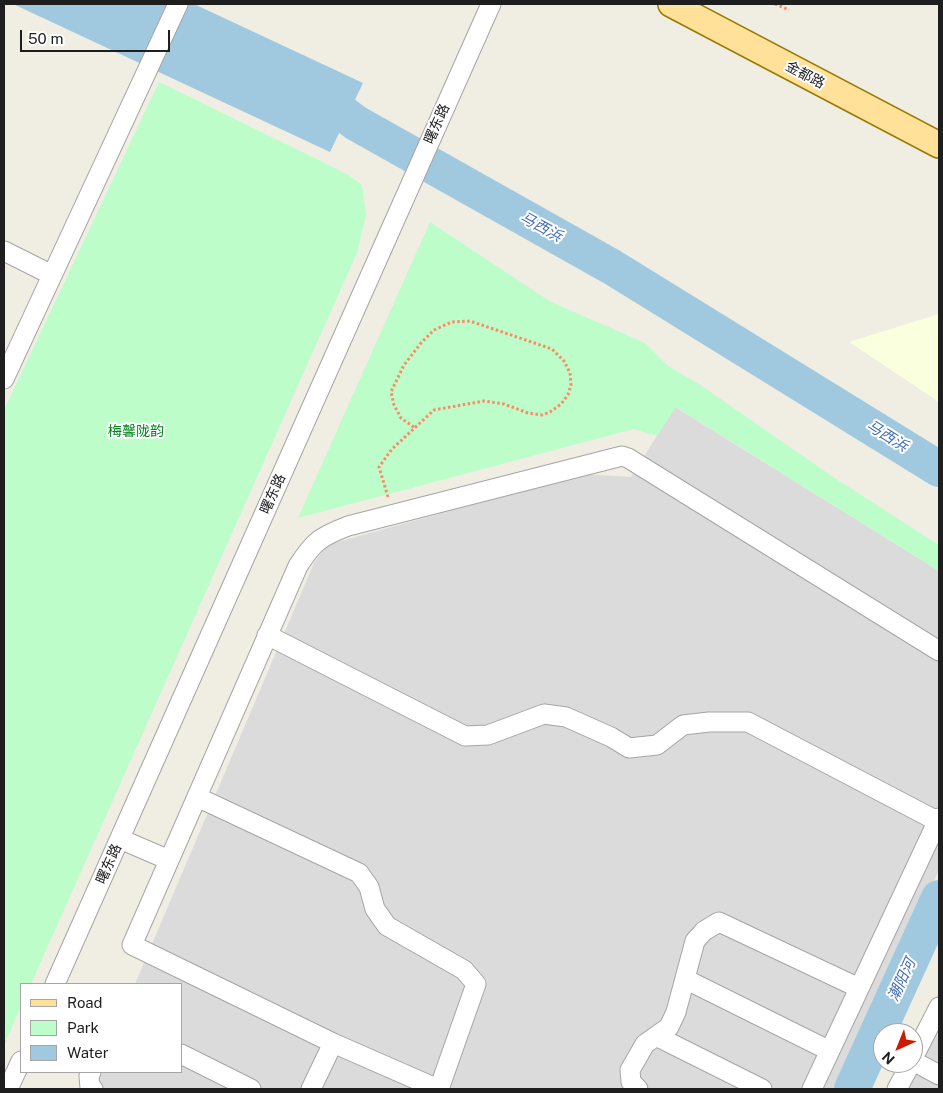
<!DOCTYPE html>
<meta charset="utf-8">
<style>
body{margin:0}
#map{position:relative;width:943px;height:1093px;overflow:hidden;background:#f0ede3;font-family:"Public Sans",sans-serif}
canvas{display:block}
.frame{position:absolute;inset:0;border:5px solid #1e1e1e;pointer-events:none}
.legend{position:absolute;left:20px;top:983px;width:162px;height:90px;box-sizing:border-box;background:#fff;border:1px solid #a5a5a5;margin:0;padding:6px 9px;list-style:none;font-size:15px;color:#1e1e1e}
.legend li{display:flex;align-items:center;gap:10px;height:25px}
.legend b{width:25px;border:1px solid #a5a5a5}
.north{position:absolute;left:873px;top:1023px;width:50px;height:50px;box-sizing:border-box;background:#fff;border:1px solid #a5a5a5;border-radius:50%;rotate:224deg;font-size:14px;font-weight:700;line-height:20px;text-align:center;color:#1e1e1e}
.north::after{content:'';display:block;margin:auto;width:18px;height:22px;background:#cc1b00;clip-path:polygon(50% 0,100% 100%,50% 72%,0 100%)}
.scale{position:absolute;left:20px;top:30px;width:150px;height:22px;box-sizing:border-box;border:2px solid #1e1e1e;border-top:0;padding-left:6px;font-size:15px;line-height:18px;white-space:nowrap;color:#1e1e1e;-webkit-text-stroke:4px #fff;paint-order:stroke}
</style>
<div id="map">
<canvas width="943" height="1093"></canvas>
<div class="frame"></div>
<ul class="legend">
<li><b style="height:6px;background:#ffe199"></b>Road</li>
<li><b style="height:14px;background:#bcfdca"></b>Park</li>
<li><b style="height:14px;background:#a0c9e0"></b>Water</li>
</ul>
<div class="north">N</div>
<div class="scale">50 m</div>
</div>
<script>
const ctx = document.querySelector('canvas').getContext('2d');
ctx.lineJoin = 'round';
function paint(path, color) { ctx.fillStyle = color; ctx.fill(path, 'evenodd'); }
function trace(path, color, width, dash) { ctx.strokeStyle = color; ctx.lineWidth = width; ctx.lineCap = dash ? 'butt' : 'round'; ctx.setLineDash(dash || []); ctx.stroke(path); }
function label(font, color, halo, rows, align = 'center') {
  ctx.font = font + ' "Public Sans","Noto Sans SC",sans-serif'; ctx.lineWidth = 4; ctx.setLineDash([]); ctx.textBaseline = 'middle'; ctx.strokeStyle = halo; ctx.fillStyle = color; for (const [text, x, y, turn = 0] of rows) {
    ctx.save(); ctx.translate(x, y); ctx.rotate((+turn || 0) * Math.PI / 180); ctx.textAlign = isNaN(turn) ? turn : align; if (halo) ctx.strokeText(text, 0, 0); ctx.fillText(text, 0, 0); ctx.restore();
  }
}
paint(new Path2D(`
 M675,407l264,164v299l-106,219h-742l7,-17h83v-88h-46l179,-421 13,-18 255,-71 49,3z
 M939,992v97h-50l24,-46z`), '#dcdbdb');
paint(new Path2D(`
 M939,314v88l-90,-60z`), '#faffdd');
paint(new Path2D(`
 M159,82l188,92 15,11 4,30 -9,38 -326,731h-10v22l-17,40v-636z
 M430,222l121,80 94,41 23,23 31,18 134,93 106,68v26l-263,-164 -19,29 -23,-7 -336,89z`), '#bcfdca');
paint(new Path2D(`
 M13,4h181l169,79 -33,69z`), '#a0c9e0');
trace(new Path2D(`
 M308,87l48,36 256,144 327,202
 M852,1089l87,-191`), '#a0c9e0', 36);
const minor = new Path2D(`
 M4,251l48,24
 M4,379l174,-375
 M267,635l198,101 23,-1 56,-21 22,3 45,20 18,11 28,-3 26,-20 26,-3h39l189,99
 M197,797l162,76 10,14 6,22 12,17 77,44 12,14 -37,105
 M120,839l49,21
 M685,979l145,72
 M55,984l436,-980
 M656,1036l106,53
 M181,1054l70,35
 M913,1058l26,-51
 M913,1061l26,14
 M91,1072l-2,4 1,12 3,1
 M8,1089l13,-28
 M311,1089l22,-46
 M438,1089l-105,-46 -201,-98 166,-379c16,-25 22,-29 50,-40l274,-70 6,2 311,193
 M638,1089l-7,-7 -1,-12 15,-26 24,-17 7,-15 19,-71 9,-10 15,-9 140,66
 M812,1089l127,-271
 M897,1089l14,-26`);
const major = new Path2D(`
 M671,4l268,141`);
trace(minor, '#a5a5a5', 21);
trace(major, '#987a00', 28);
trace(new Path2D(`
 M775,4l14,6
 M388,497l-9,-30 13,-18 42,-39 50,-9 20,3 24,9 14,2 8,-3 11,-8 7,-9 3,-10 -1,-12 -6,-12 -12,-12 -82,-28 -18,1 -18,8 -13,13 -17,22 -13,27 3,13 7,13 14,10`), '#ff8965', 3, [2.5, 2.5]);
trace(minor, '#fff', 19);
trace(major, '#ffe199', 25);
label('14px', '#1e1e1e', '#fff', [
 ["金都路",805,75,28],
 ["曙东路",437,124,-66],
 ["曙东路",273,494,-66],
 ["曙东路",109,864,-66]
]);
label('14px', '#048420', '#fff', [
 ["梅馨陇韵",136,432]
]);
label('italic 15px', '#436db4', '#fff', [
 ["马西浜",541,227,29],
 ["马西浜",887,436,32],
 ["潮阳河",902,980,-65]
]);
</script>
